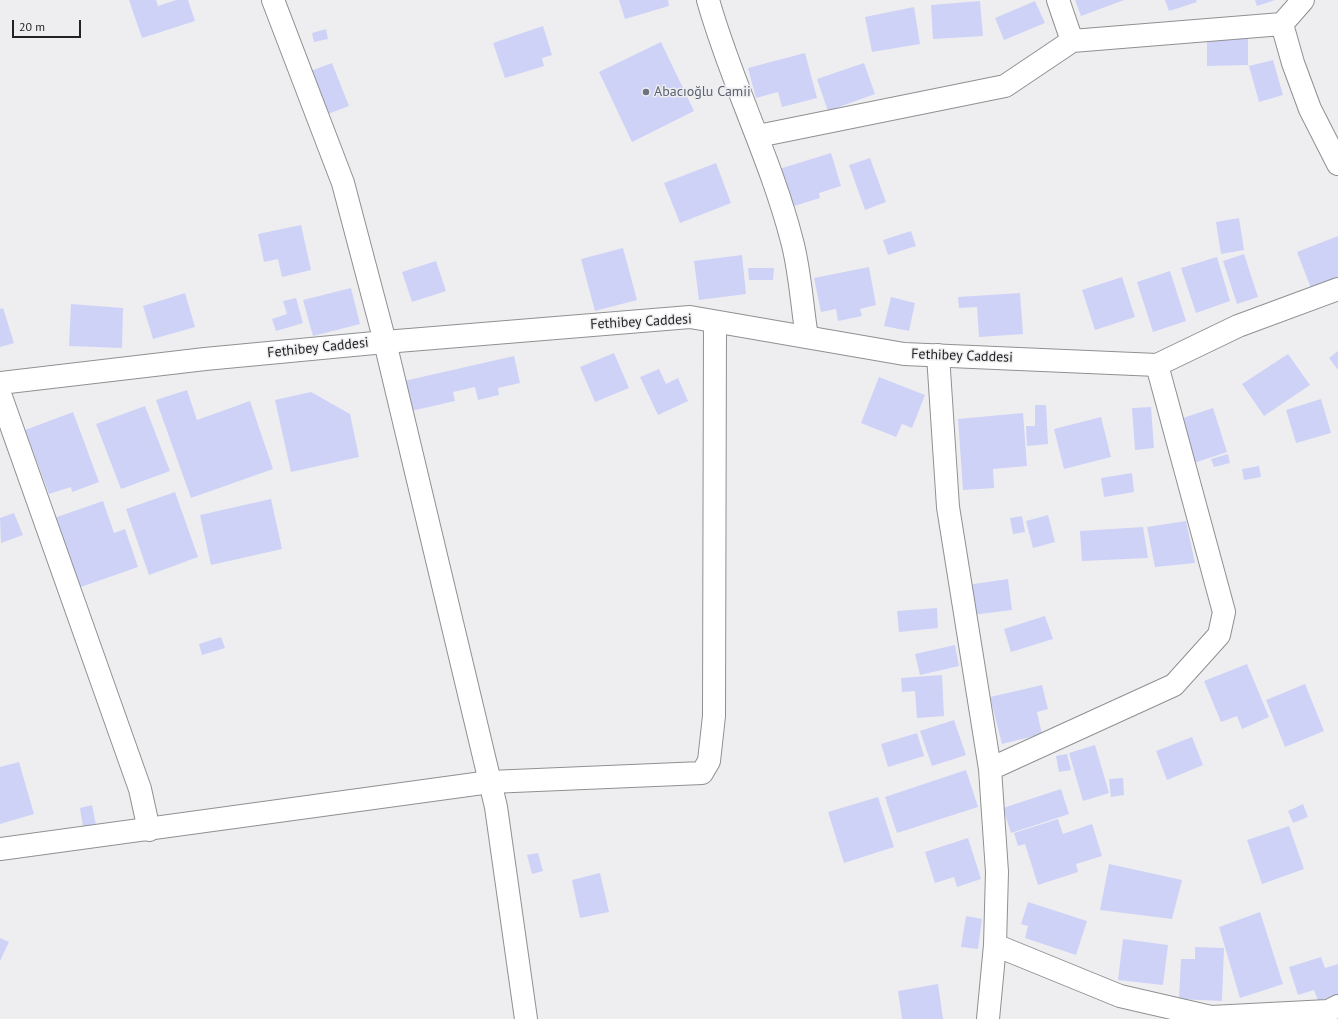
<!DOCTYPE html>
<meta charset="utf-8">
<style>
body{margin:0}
#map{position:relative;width:1338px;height:1019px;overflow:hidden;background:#eeeef1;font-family:"PT Sans",sans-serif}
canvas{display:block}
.scale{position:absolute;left:12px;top:20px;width:69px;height:18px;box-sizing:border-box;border:2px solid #232324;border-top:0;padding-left:5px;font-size:12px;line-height:14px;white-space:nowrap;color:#232324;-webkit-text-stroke:3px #eeeef1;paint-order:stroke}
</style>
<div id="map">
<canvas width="1338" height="1019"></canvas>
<div class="scale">20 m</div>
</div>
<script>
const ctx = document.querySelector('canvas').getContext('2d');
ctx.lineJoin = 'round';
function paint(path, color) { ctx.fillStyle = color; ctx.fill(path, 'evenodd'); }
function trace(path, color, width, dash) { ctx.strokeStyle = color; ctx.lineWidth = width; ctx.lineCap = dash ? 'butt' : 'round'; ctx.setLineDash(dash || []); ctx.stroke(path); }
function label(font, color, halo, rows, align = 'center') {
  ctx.font = font + ' "PT Sans",sans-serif'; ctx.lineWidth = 3; ctx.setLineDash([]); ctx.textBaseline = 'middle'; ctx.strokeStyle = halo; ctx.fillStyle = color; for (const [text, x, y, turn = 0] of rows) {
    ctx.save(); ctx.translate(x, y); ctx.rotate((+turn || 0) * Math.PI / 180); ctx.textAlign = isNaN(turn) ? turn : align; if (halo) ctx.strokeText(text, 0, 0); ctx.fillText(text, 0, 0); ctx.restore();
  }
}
paint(new Path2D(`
 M129,0h27l2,6 18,-6h12l7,21 -53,17z
 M619,0h49l1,6 -44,13z
 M1075,0h49l-43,16z
 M1165,0h31l1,2 -28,9z
 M1255,0h20l-18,6z
 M980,1l3,35 -50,3 -2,-34z
 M1035,1l10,22 -41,17 -9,-22z
 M914,7l6,37 -48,8 -7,-35z
 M543,26l9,29 -10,3 2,8 -39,12 -12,-35z
 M326,29l2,10 -14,3 -2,-9z
 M1207,34h41v31l-41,1z
 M661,42l33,69 -62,31 -33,-70z
 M805,53l12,45 -35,9 -4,-15 -22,6 -8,-30z
 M1273,60l10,35 -24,7 -10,-36z
 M332,63l17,43 -29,11 -17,-43z
 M864,63l11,31 -47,17 -11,-32z
 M831,153l10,33 -22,7 1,5 -29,9 -12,-38z
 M870,158l16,44 -21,8 -16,-45z
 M716,163l15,40 -51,20 -16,-40z
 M1239,218l5,32 -23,4 -5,-32z
 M301,225l10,45 -29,7 -4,-18 -14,3 -6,-28z
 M911,231l5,15 -28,9 -5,-15z
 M1338,236v41l-27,11 -14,-36z
 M623,248l14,52 -42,11 -14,-52z
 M1244,254l14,43 -21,7 -14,-43z
 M742,255l4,39 -47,6 -5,-39z
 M1217,257l13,44 -34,12 -15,-45z
 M436,261l10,30 -34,11 -10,-30z
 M869,267l7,38 -16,4 2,7 -24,5 -2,-12 -15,3 -7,-34z
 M748,268h26l-1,12h-24z
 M1170,271l16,50 -33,11 -16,-50z
 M1122,277l13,40 -40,13 -13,-40z
 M351,288l9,36 -47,12 -10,-36z
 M185,293l10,34 -42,12 -10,-33z
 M1020,293l3,41 -44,3 -2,-30 -18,1 -1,-11z
 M891,297l24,6 -6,28 -25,-5z
 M296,298l7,25 -27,8 -4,-12 15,-5 -4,-13z
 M71,304l52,4 -1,40 -53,-2z
 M3,308l11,35 -14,4v-38z
 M1338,351v19l-9,-12z
 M614,353l15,35 -34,14 -15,-35z
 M1288,354l22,31 -46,31 -22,-32z
 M514,356l6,27 -22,5 1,7 -21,5 -3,-13 -22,5 2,9 -44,10 -7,-30z
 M659,369l7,15 12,-6 10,23 -30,14 -18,-38z
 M879,377l46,18 -13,33 -10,-4 -6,13 -35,-14z
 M187,390l10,30 53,-19 23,68 -82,29 -35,-98z
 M311,392l39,22 9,43 -68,15 -16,-72z
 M1321,399l10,34 -35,10 -10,-33z
 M1035,405h11l2,39 -21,2 -1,-20h9z
 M145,406l25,65 -49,18 -25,-65z
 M1151,407l3,41 -19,2 -3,-42z
 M1213,408l14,44 -33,11 -14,-44z
 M73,412l26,70 -27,10 -1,-5 -22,7 -24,-64z
 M1023,413l4,53 -34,3 1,19 -31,2 -5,-71z
 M1101,417l10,40 -47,12 -10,-40z
 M1228,454l2,9 -16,4 -3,-8z
 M1259,466l2,11 -17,3 -2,-11z
 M1132,473l2,19 -30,5 -3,-19z
 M175,492l23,65 -49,18 -23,-66z
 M271,499l11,50 -71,16 -11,-50z
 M103,501l11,32 11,-4 13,38 -60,21 -24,-70z
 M14,513l9,22 -22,8 -1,-25z
 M1048,515l7,27 -22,6 -7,-27z
 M1022,516l3,16 -12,2 -3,-16z
 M1186,521l9,42 -40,4 -8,-40z
 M1143,527l5,31 -66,3 -2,-30z
 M1008,579l4,31 -40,5 -5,-30z
 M937,608l1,20 -39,4 -2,-21z
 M1045,616l8,23 -42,13 -7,-23z
 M221,637l4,11 -23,7 -3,-11z
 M955,645l4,21 -39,9 -5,-21z
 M1247,664l22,53 -27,12 -5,-13 -16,6 -17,-41z
 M942,675l2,41 -27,2 -2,-27 -13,1 -1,-14z
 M1305,684l19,47 -39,16 -19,-47z
 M1042,685l6,24 -11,3 5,22 -40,10 -12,-47z
 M954,720l12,35 -34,11 -12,-35z
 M917,733l7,23 -36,11 -7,-23z
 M1192,737l11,28 -36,15 -11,-29z
 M1095,745l14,48 -26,8 -14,-48z
 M1067,754l4,16 -12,2 -3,-16z
 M19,762l15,52 -34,10v-57z
 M966,770l12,37 -81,26 -12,-36z
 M1123,778l1,17 -13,2 -2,-18z
 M1061,789l8,25 -58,19 -8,-25z
 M878,797l16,50 -50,16 -16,-51z
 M1303,804l5,13 -15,6 -5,-12z
 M92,805l4,20 -13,2 -3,-19z
 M1058,819l5,15 29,-10 10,32 -26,8 2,8 -40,13 -13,-41 -7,2 -4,-13z
 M1289,826l15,43 -42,15 -15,-44z
 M968,838l13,41 -24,8 -3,-10 -19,6 -10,-31z
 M538,853l5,18 -11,3 -5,-19z
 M1109,864l73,16 -10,39 -72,-9z
 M600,873l9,39 -29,6 -8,-38z
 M1028,902l59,19 -11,34 -51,-17 3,-12 -7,-2z
 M1260,912l23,72 -43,14 -21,-71z
 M966,916l16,3 -4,30 -17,-2z
 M0,938l9,4 -9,19z
 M1123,939l45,6 -5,40 -45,-5z
 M1195,947l29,1 -2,53 -43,-2 2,-40h14z
 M1321,957l4,11 13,-4v30l-20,7 -4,-11 -16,5 -9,-28z
 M938,984l5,35h-41l-4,-28z`), '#ced2f7');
const minor = new Path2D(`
 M273,0l70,183 42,159
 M708,0c23,82 63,159 84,241 8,29 10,66 15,96
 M1058,0l14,41
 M1282,24l21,-24
 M758,136l247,-50 67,-45 210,-17 11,39 17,46 28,55
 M938,355l10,152 42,262 7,103 -2,73 -7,74
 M0,394l140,395 9,41
 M990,769l184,-84 45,-50 5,-23 -67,-247
 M0,849l490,-67 212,-9 7,-12 5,-45 1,-394
 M995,945l125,51 91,21 117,-6 10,-5`);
const tertiary = new Path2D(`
 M385,342l111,465 30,212
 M0,383l205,-24 180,-17 305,-25 214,37 253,11 81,-39 100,-37`);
trace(minor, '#8f9092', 24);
trace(tertiary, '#8f9092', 24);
trace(minor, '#fff', 22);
trace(tertiary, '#fff', 22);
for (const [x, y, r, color] of [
 [646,92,4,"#6b7280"]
]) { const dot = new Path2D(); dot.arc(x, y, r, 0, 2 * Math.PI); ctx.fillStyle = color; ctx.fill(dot); trace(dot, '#eeeef1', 1.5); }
label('14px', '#5b616d', '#eeeef1', [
 ["Abacıoğlu Camii",654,92]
], 'left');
label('14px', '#232324', '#eeeef1', [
 ["Fethibey Caddesi",641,322,-3],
 ["Fethibey Caddesi",318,348,-6],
 ["Fethibey Caddesi",962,356,2]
]);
</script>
